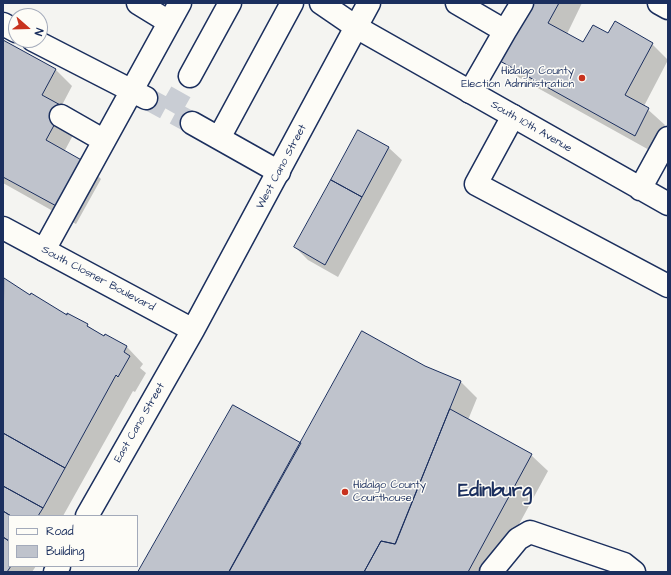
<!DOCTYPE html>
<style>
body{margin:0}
#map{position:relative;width:671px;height:575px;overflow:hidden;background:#f4f4f1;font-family:"Architects Daughter",sans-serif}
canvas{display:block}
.frame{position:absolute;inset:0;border:4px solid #1b2f5e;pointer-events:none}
.legend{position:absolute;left:8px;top:515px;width:130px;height:52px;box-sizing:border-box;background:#fdfcf7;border:1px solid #a3aaba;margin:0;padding:5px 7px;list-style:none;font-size:12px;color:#1b2f5e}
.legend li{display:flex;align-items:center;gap:8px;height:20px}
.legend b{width:20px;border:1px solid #a3aaba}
.north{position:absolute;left:8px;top:8px;width:40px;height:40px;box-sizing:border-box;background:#fdfcf7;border:1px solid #a3aaba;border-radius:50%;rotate:110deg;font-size:11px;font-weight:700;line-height:16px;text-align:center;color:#1b2f5e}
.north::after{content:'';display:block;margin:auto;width:14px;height:18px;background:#c8321e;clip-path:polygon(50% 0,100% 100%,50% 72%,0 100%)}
</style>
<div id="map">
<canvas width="671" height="575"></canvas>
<div class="frame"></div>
<ul class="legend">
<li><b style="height:5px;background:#fdfcf7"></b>Road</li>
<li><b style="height:11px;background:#bfc3cc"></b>Building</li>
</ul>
<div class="north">N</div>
</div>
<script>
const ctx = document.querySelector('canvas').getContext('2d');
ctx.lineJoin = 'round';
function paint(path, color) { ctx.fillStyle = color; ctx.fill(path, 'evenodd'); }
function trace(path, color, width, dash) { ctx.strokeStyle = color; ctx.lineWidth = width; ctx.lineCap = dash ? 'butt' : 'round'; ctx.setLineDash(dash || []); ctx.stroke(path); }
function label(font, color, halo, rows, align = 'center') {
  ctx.font = font + ' "Architects Daughter",sans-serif'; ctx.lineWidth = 3; ctx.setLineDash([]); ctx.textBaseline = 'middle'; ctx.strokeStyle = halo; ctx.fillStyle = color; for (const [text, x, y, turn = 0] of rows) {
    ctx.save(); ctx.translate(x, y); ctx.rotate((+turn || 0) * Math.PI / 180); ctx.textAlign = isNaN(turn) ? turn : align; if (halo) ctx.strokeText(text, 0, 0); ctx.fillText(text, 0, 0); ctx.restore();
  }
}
paint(new Path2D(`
 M513,3h69l-15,31 16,10 26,-10 43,10 16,16 -24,46 21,19 -14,26 -133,-74 -16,-16z
 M3,41l53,29 16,16 -11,21 18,17 -15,28 20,11 17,16 -25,45 -73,-41z
 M359,131l30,17 13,12 -64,117 -30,-17 -13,-13z
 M4,280l27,16 56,29 17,12 1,-2 22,12 16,17 -3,4 6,5 -11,19 -2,-1 -70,125h-54v50h27l-4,6h-29z
 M425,367l36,15 16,16 -9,22 63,35 17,16 -55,101h-354l162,-128z`), '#0003');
const building = new Path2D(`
 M533,3h26l-11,20 35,19 10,-17 15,8 7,-12 38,22 -28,52 24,13 -14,28 -135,-75z
 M3,40l53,29 -14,26 22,12 -18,33 39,22 -25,46 -57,-31z
 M358,130l31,17 -27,50 -31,-17z
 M331,180l31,17 -37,68 -31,-18z
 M4,278l26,17 1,-2 36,22v-2l21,11 -1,2 17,10 1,-2 22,12 -3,6 6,4 -12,21 -2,-2 -51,93 -62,-35z
 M362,331l63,35 36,15 -66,163 -14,-3 -17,31h-135z
 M233,405l68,38 -72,129h-91z
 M450,409l82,45 -64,118h-104l17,-31 14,3z
 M3,433l62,35 -22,40 -40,-22z
 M3,486l40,22 -5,8h-27l-8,-5z
 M3,511l8,5h-2v25l-6,-4z
 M3,537l6,4v25h2l-4,6h-4z`);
paint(building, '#bfc3cc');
trace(building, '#1b2f5e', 1);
trace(new Path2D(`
 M146,98l46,25
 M170,111l20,-35`), '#c9cdd4', 22, [22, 11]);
const minor = new Path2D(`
 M138,3l31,19
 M321,3l35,24 13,-24
 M457,3l48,28 -35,61
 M659,3l9,5
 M3,24l13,7
 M505,31l17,-28
 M33,40l113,58
 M190,76l40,-73
 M61,116l42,24
 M513,116l-37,68 192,102
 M192,123l87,49
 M219,138l73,-135
 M44,250l136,-247
 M491,572l27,-33 12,-7 94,32 10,8`);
const major = new Path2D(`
 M640,189l28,-51
 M3,228l190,102
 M87,516l106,-186 163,-303 312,177
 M55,572l4,-6`);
trace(minor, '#1b2f5e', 25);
trace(major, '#1b2f5e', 25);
trace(minor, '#fdfcf7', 22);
trace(major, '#fdfcf7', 22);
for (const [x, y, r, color] of [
 [582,78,4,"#c8321e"],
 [345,492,4,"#c8321e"]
]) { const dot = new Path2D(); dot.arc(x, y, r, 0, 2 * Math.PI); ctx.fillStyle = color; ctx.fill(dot); trace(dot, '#fdfcf7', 1.5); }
label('11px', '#1b2f5e', '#fdfcf7', [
 ["Hidalgo County",574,72],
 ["Election Administration",574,85],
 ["Hidalgo County",353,486,"left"],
 ["Courthouse",353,499,"left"]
], 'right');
label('11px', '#1b2f5e', '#fdfcf7', [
 ["South 10th Avenue",531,127,30],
 ["West Cano Street",282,167,-62],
 ["South Closner Boulevard",98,279,28],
 ["East Cano Street",140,423,-60]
]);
label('bold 19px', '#1b2f5e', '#fdfcf7', [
 ["Edinburg",495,492]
]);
</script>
